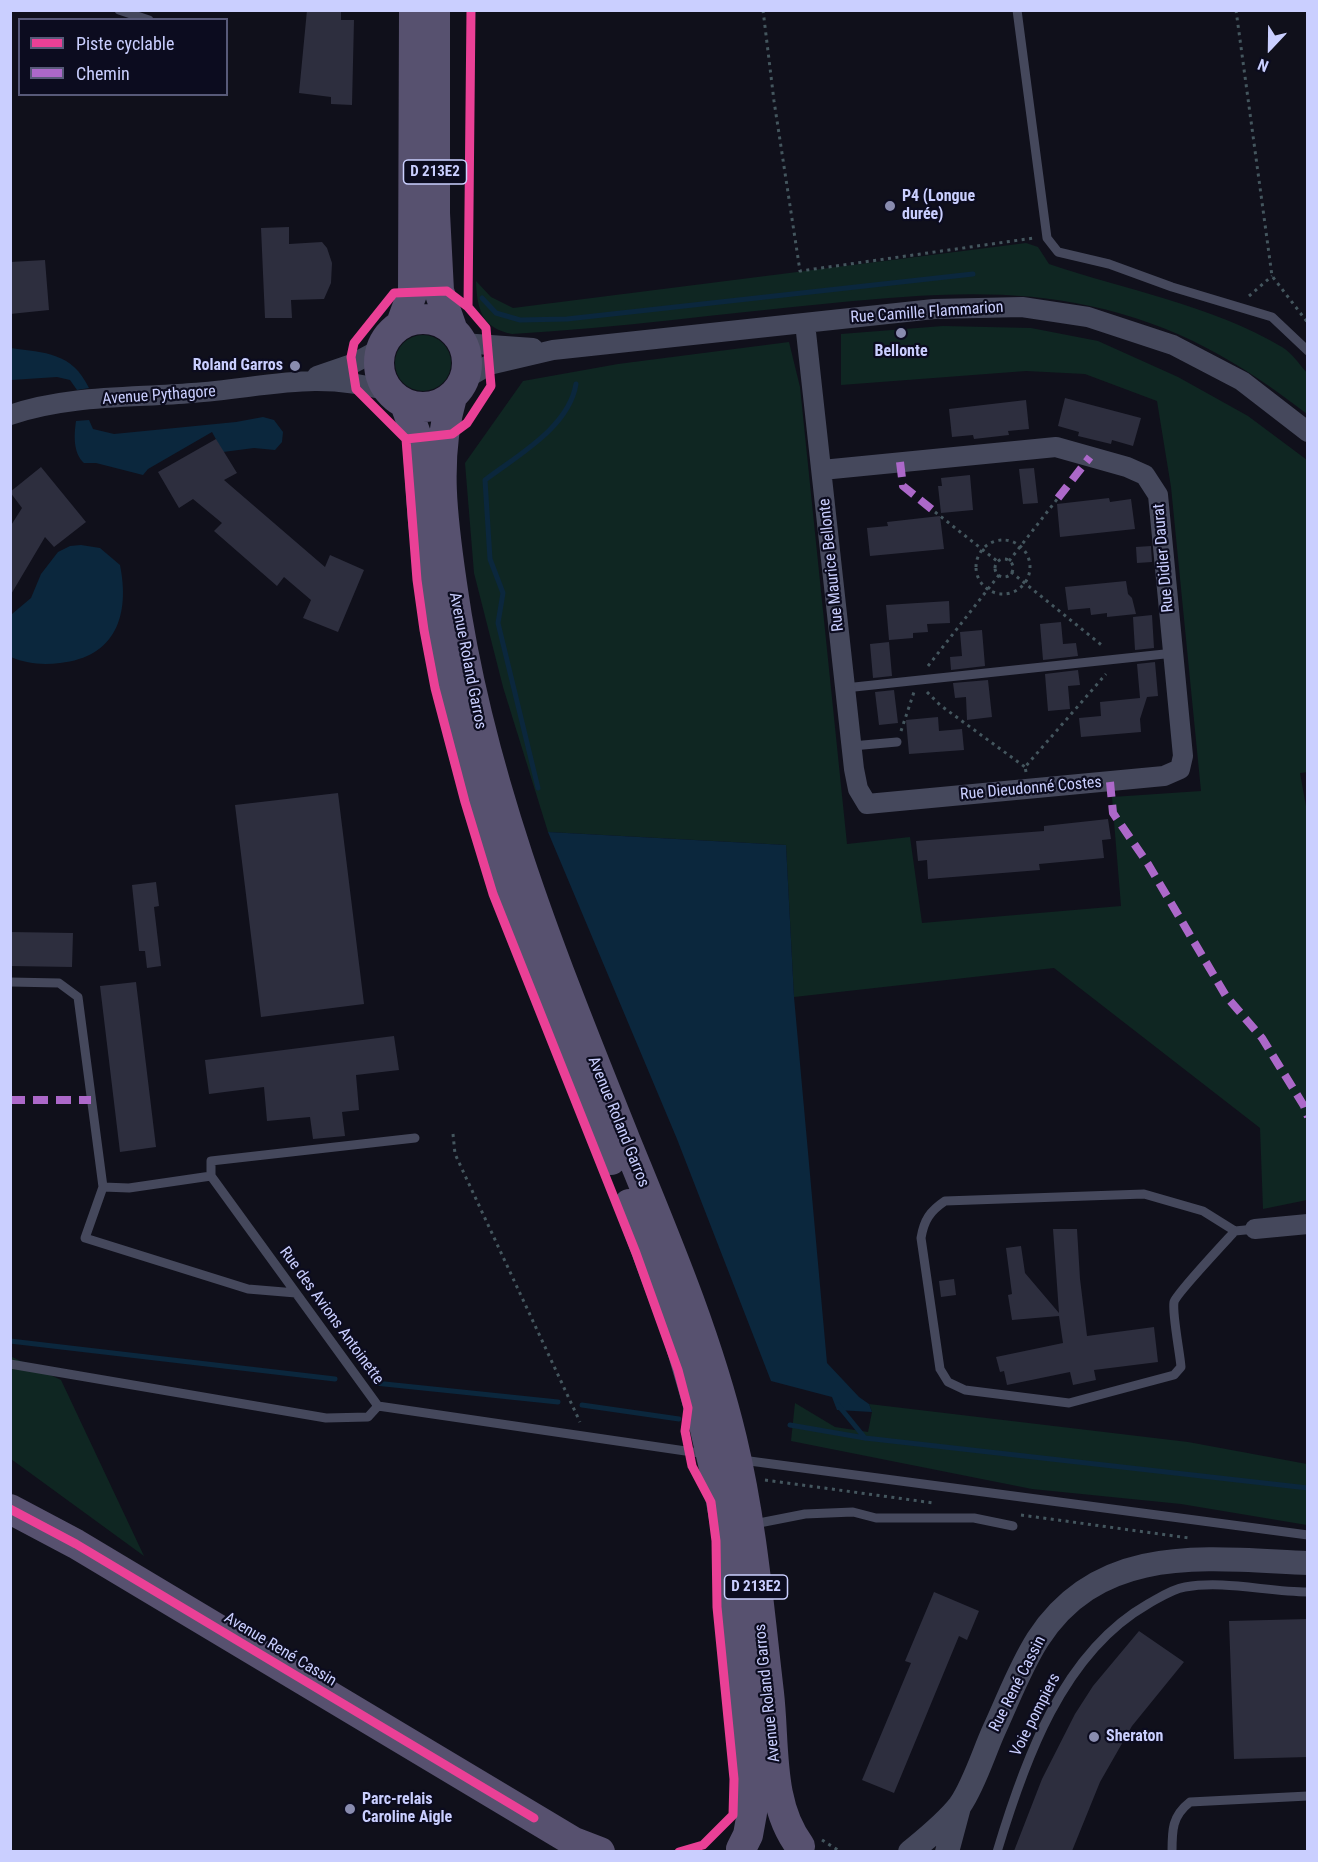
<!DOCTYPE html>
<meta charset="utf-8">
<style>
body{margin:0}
#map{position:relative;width:1318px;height:1862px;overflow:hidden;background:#10101b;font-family:"Roboto Condensed",sans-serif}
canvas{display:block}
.frame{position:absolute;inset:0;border:12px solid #cacfff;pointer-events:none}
.legend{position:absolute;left:18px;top:18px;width:210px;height:78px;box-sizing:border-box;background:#0c0c1f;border:2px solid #585a79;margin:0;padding:8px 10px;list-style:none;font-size:18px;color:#cacfff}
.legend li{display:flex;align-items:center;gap:12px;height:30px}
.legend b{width:30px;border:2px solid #585a79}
.north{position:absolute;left:1240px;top:18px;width:60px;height:60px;-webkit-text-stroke:4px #0c0c1f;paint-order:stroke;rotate:202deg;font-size:16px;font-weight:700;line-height:24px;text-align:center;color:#cacfff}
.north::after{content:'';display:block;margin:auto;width:21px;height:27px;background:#cacfff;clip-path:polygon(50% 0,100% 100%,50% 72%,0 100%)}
</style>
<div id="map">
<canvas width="1318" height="1862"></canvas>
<div class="frame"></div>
<ul class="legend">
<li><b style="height:8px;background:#ea4096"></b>Piste cyclable</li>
<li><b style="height:8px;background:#ac68c9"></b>Chemin</li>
</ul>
<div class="north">N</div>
</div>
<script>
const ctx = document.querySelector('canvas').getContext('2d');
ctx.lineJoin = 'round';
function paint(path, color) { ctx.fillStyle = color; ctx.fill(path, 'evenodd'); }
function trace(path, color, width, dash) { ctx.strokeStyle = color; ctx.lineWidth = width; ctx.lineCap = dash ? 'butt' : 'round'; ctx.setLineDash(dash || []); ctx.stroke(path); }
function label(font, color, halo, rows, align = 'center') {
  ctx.font = font + ' "Roboto Condensed",sans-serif'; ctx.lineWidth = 4.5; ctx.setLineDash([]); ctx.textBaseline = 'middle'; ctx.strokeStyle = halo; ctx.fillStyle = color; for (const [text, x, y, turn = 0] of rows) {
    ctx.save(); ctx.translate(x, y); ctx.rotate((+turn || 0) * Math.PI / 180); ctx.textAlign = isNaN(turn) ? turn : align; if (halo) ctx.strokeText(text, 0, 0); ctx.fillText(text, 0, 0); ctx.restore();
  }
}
paint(new Path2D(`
 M1026,243l12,4 11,17c76,26 163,41 233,83 10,6 18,18 25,26v41c-67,-52 -132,-90 -217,-108 -86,-19 -171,-11 -257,-3 -107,10 -214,25 -321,31 -31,-6 -35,-26 -36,-53l15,16 22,11z
 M943,326l88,2 67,13 80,36 70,39 59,44 1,312 -8,1 8,44 -1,383 -44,9 -3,-81 -206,-160 -260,29 -8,-152 -238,-13 -45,-145 -29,-114 -9,-110 58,-82 95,-17 171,-22 11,45 47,457 63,-7 12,86 199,-17 -9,-109 89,-6 -30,-304 -14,-86 -72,-27 -59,-3 -185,14v-51z
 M395 363a28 28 0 1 1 56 0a28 28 0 1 1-56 0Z
 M10,1356l51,24 83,176 -133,-97z
 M795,1403l40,24 33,5 4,-20 -3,-8 319,38 119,22v61l-126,-21 -149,-15 -241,-48z`), '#0f2622');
paint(new Path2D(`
 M11,348c34,5 61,4 78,40l-12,2 -7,-10 -13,-3 -46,3z
 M263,417l11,3 9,12 -1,10 -7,8 -21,-2 -31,4 -11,-20 -64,37 -5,6 -47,-12h-12c-11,-10 -10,-28 -8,-42l13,-1 4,9 21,5 122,-12z
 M81,545l19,3 20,17c10,50 -4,92 -60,98 -17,2 -33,1 -49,-6l1,-43 19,-16 10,-24 17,-22 12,-6z
 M548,832l238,13 8,152 33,366 32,34 10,7 3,8 -35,-2 -5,-13 -61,-16 -94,-242z`), '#0b273d');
trace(new Path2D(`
 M482,298l14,15 24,7 47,-1 406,-45
 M538,788l-40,-165 5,-30 -13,-34 -5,-79c33,-25 84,-53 91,-96
 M10,1341l325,38
 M375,1383l183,19
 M582,1405l97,14
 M838,1405l27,33
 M790,1425l75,13 443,50`), '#0b273d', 5);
paint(new Path2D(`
 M307,10h34v10h13l-2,85 -21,-1v-7l-32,-4z
 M289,227v17l33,-2 5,6 5,15 -1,20 -7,16 -33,1 1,18h-27l-4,-90z
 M45,260l4,50 -39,4v-52z
 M1065,398l76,20 -8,28 -21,-6 -1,4 -33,-8 1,-4 -21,-6z
 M1026,400l3,29 -21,2 1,4 -35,4 -1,-4 -21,2 -3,-28z
 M216,439l21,34 -13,7 101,87 5,-12 34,15 -26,62 -35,-14 8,-18 -27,-23 -7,9 -63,-55 8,-8 -29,-24 -14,9 -21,-36z
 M41,467l45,55 -32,25 -9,-10 -35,59v-69l12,-19 -12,-16z
 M1034,468l4,35 -15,1 -4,-35z
 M970,475l3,35 -32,3 -3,-27h4l-1,-8z
 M1109,498l1,4 21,-3 4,30 -75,8 -3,-33z
 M940,516l4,33 -74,7 -3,-28 21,-2 -1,-4z
 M1151,546l1,16 -15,1 -1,-16z
 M1126,581l2,13 4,4 4,16 -29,3v-4l-16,2 -1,-7 -22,2 -3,-23z
 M949,601l1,22 -23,1 1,8 -15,1v5l-24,2 -3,-35z
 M1152,615l2,33 -19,2 -2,-33z
 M1061,622l2,22 13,-1 2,13 -35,4 -3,-36z
 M982,630l3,36 -34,4 -1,-13 12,-1 -2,-24z
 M889,642l3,34 -19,2 -3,-34z
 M1155,662l3,34 -11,1 -7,22 1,13 -60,5 -2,-19 22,-2 -1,-14 40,-4 -3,-34z
 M1078,670l2,15 -12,1 2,23 -22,2 -3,-37z
 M988,680l4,37 -25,3 -1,-23 -11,1 -2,-15z
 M894,690l4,33 -19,2 -4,-33z
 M938,717l1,14 23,-2 2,21 -55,4 -3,-34z
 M338,793l26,211 -103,13 -26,-212z
 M1108,819l3,20 -9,1 2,18 -65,6 1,6 -112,9 -1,-19 -9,1 -2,-20 128,-10v-5z
 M156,882l3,24 -5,1 7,59 -14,2 -2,-17h-6l-7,-66z
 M10,932l63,1 -1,34 -62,-1z
 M136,982l20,165 -36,5 -20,-166z
 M394,1036l5,34 -43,5 3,35 -17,2 3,24 -32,3 -3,-22 -43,4 -3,-34 -55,7 -4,-34z
 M1053,1229h24l3,50 7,57 67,-9 4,35 -64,8 2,10 -23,5 -3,-13 -63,13 -3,-14 -4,1 -4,-15 67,-14 -4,-27 -47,4 -4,-25 4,-1 -6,-46 15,-2 4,27 34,40z
 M954,1279l2,16 -15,2 -2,-16z
 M934,1592l45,19 -12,29 -8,-4 -65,157 -32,-13 49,-117 -6,-2z
 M1308,1619v138l-74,2 -5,-138z
 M1139,1631l45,31 -52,64 -32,56 -28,69h-58l28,-72 33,-65 18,-28z`), '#2d2e3e');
trace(new Path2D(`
 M763,10l11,91 26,170 234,-33
 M1236,10l36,266 36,47
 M1249,296l23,-20
 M935,512l62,49
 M976 567a27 27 0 1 1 54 0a27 27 0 1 1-54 0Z
 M995 568a9 9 0 1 1 18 0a9 9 0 1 1-18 0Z
 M1009,561l49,-63
 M1011,572l93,75
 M928,666l71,-91
 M927,692l13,13 85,62
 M901,731l13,-39
 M1026,772l-1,-5 81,-93
 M453,1134l2,20 125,268
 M765,1480l169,23
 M1021,1515l168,23
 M822,1840l19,12`), '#44565e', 3, [3, 4.5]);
trace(new Path2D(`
 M119,10l30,10
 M1017,10l30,228 11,14 51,12 63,23 100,30 36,34
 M845,688l329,-35
 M852,746l45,-4
 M10,982l49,1 19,14 25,190 -18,51 163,51 48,4
 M211,1176v-15l204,-23
 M103,1187l26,1 82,-12 167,230 328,48
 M1235,1231c-10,11 -59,63 -61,71 -2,12 6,51 7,65l-7,8 -105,28 -104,-13 -17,-8 -8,-13 -19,-131c3,-18 9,-27 24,-37l199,-7 59,17 32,20 20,-2
 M10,1364l316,54 42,-1 10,-11
 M742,1460l566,75
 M754,1524l51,-10 48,-2 23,6h98l39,8
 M997,1852c27,-90 65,-199 151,-248 11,-6 24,-15 37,-17 40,-7 82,5 123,5
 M1172,1852c0,-22 0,-36 18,-50l118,-6`), '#45485c', 9);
trace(new Path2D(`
 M805,323l49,446 4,20 9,15 297,-28 16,-7 3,-13 -25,-261 -13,-20 -18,-8 -71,-20 -234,23
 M462,343l71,5
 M317,376l35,-12 28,-15
 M465,379l24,-14 64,-15 381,-41 88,-2 66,10 85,28 69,36 66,51
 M10,415c57,-20 123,-17 182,-22 72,-5 123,-23 196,-2
 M1255,1229l53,-5`), '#45485c', 20);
trace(new Path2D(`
 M910,1852c17,-14 37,-30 50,-47 14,-20 24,-53 34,-75 14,-30 26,-63 44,-91 63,-97 169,-80 270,-76
 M947,1852l12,-45`), '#45485c', 24);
trace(new Path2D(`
 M435,10v203l4,78 14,40
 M379 363a44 44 0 1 1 88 0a44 44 0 1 1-88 0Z
 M401,324l12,-33 1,-281
 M452,397c-18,61 -9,125 0,187 27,195 101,375 173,555 40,98 82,196 107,300 20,83 27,169 37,254 6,51 -1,111 31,153
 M405,404l12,33 6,85 14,113 28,124 46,149 100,252
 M629,1204l49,132 26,89 14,60 12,66 22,262 -4,22 -7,14
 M10,1509l66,35 498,298 26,10`), '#57516f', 30);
trace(new Path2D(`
 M900,462l3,24 32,26
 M1058,498l32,-41
 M1110,782l3,31 35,51 78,132 36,42 42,68 4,11
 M10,1100h81`), '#ac68c9', 8, [15, 8]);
trace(new Path2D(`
 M468,307l3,-297
 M406,439l46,-5 15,-11 24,-37 -5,-58 -18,-21 -21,-16 -53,2 -40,50 -3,14 5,32 50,50 11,141 7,50 11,58 30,114 28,92 143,359 42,117 10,38 -3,23 7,35 19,36 5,39 1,66 17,172 -1,36 -30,30 -24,7
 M10,1509l66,35 458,274`), '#ea4096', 9);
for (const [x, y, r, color] of [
 [890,206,6,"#898caf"],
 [901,333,6,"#898caf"],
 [295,366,6,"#898caf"],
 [1094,1737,6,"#898caf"],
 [350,1809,6,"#898caf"]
]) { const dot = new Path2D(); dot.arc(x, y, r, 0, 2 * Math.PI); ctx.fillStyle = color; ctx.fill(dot); trace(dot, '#0c0c1f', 2); }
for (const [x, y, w] of [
 [435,172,63],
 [756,1587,63]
]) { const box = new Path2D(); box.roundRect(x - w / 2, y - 12, w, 24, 4.5); ctx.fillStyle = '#0c0c1f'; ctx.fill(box); trace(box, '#cacfff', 1.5); }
label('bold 15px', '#cacfff', null, [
 ["D 213E2",435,172],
 ["D 213E2",756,1587]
]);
label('bold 16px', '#cacfff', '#0c0c1f', [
 ["P4 (Longue",902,197],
 ["durée)",902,215],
 ["Bellonte",901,352,"center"],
 ["Roland Garros",283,366,"right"],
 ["Sheraton",1106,1737],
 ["Parc-relais",362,1800],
 ["Caroline Aigle",362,1818]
], 'left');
label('16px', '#cacfff', '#0c0c1f', [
 ["Rue Camille Flammarion",927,313,-4],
 ["Avenue Pythagore",159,396,-4],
 ["Rue Didier Daurat",1164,558,-95],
 ["Rue Maurice Bellonte",832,565,-96],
 ["Avenue Roland Garros",467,661,79],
 ["Rue Dieudonné Costes",1031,789,-5],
 ["Avenue Roland Garros",618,1122,68],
 ["Rue des Avions Antoinette",331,1316,54],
 ["Avenue René Cassin",280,1650,31],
 ["Rue René Cassin",1018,1684,-63],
 ["Avenue Roland Garros",768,1693,-96],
 ["Voie pompiers",1036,1715,-63]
]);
</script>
